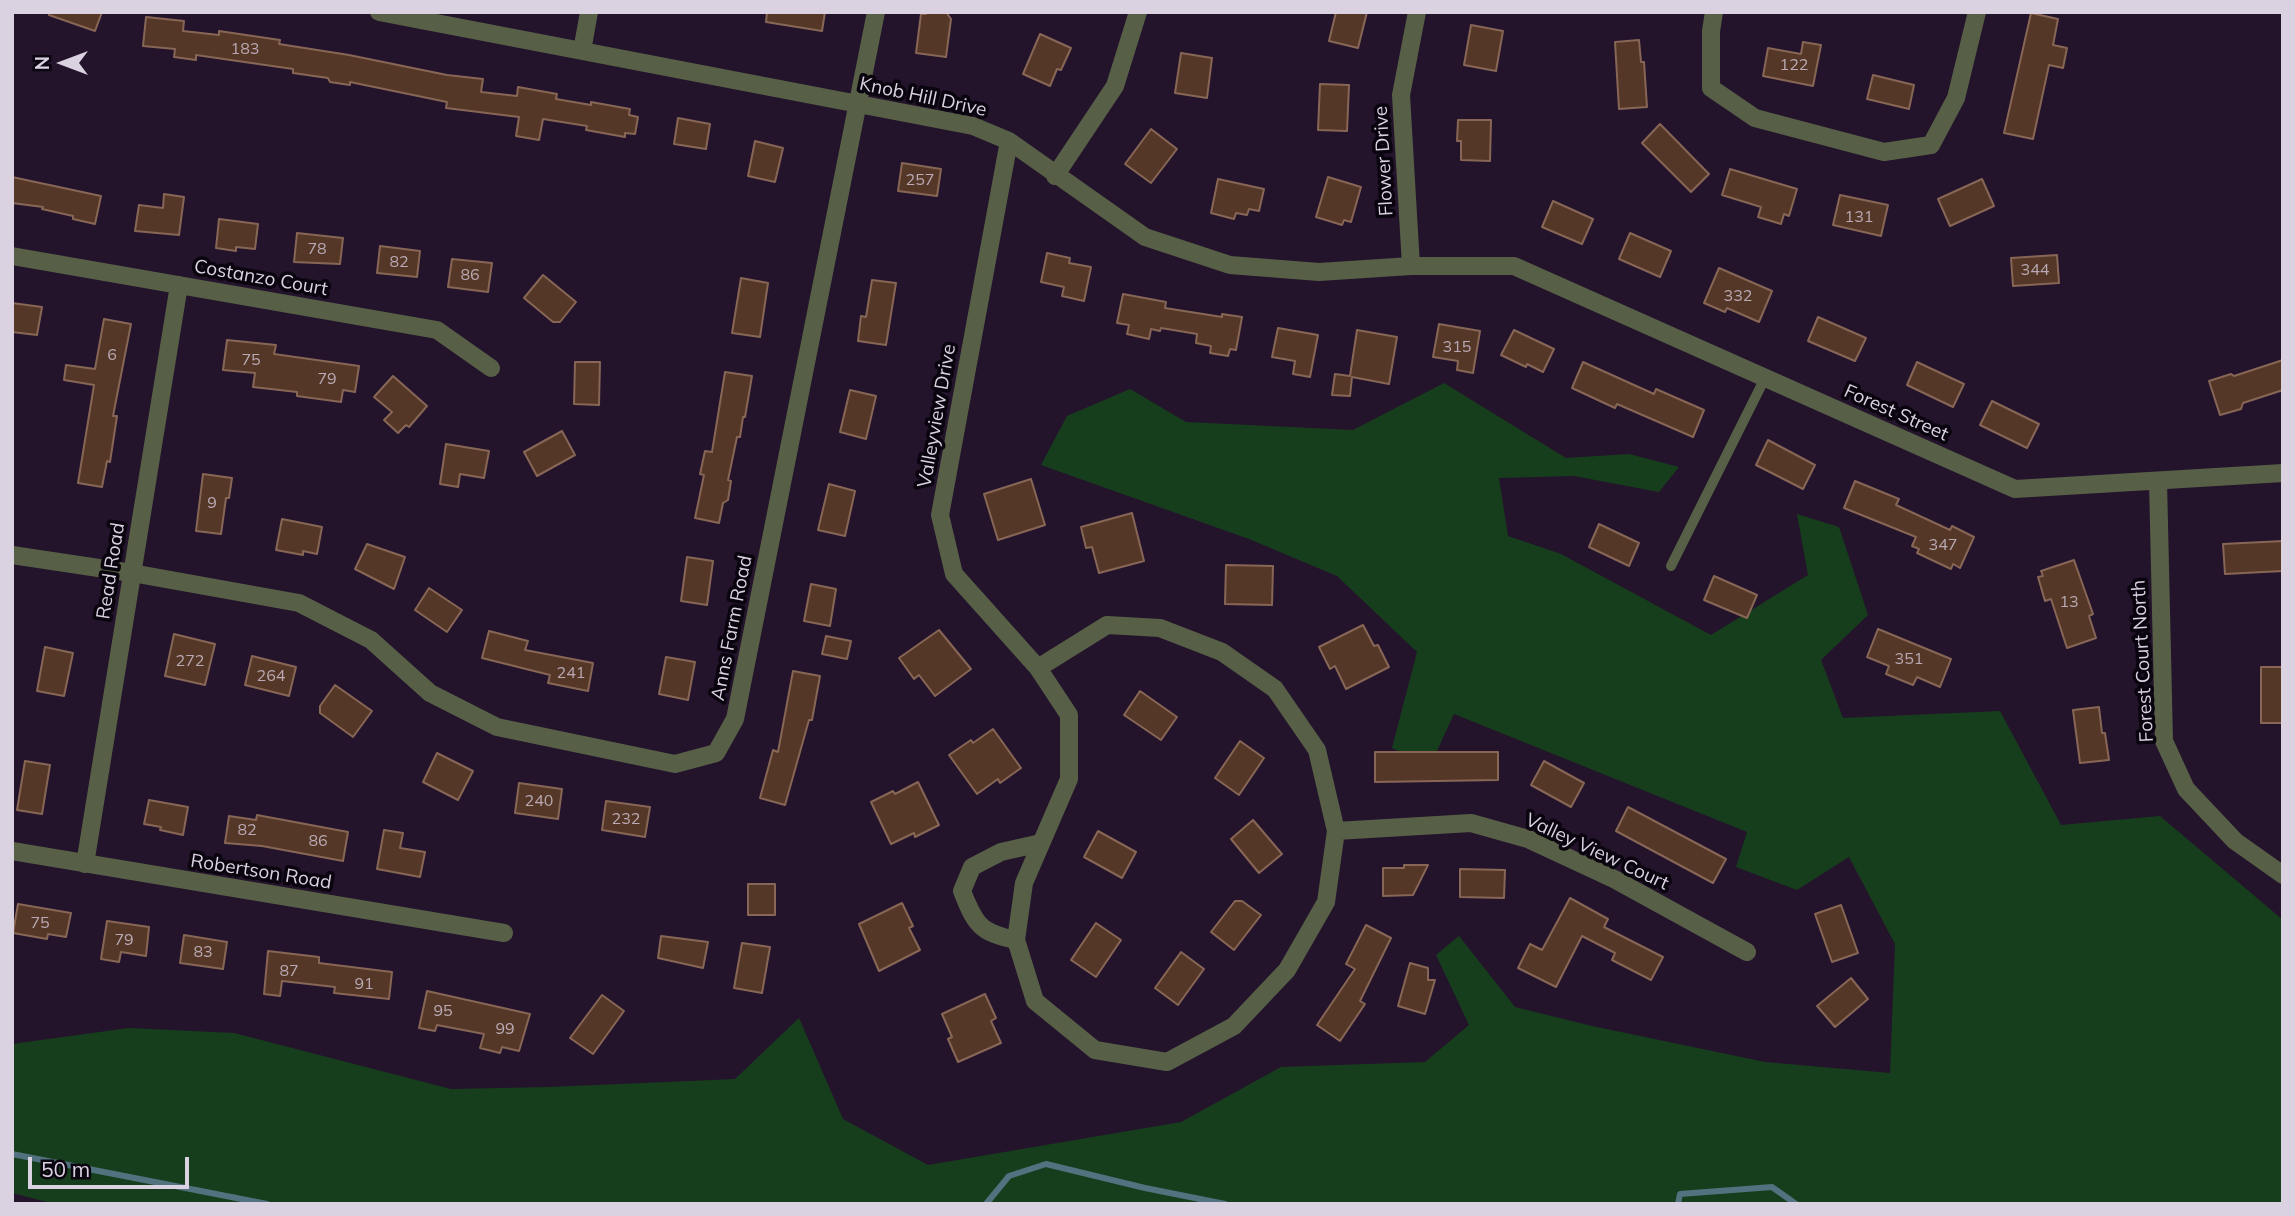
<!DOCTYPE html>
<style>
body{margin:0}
#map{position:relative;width:2295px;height:1216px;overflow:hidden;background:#23142c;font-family:Mulish,sans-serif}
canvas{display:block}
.frame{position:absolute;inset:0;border:14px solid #dad1e1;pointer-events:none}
.north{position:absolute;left:28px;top:28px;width:70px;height:70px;-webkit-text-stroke:5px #09040d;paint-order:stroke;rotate:270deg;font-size:19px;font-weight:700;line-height:28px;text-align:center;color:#dad1e1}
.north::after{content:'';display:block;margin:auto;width:24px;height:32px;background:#dad1e1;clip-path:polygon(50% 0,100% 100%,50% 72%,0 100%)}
.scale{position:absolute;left:28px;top:1157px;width:161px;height:32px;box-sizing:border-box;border:4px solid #dad1e1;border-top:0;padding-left:9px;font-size:21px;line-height:24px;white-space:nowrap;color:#dad1e1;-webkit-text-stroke:5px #09040d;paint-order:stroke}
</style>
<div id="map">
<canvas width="2295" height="1216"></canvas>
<div class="frame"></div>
<div class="north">N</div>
<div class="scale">50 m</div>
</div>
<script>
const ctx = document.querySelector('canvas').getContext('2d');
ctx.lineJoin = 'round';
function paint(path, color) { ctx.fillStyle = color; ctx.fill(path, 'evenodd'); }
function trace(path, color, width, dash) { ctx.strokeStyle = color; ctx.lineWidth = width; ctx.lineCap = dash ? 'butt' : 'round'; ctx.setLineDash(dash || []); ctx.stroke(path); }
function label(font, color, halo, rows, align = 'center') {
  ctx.font = font + ' Mulish,sans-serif'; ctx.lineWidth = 7; ctx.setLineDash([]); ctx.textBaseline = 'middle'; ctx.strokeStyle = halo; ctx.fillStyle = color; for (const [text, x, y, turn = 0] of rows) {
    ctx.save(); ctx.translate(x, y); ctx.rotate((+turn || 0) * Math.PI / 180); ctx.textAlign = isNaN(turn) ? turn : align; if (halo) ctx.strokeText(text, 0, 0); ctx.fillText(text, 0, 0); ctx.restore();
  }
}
paint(new Path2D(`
 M1444,383l122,75 63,-4 50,13 -20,25 -85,-16 -75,2 9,58 53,18 150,81 97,-60 -11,-61 42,13 29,88 -47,45 22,58 157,-7 61,114 99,-9 123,104v284h-2228l-43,-11v-149l117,-16 105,5 217,56 99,-2 185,-8 64,-61 44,101 85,46 253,-43 100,-55 144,-5 44,-37 -33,-70 23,-19 56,71 77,19 173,36 125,11 5,-129 -46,-87 -52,33 -61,-23 11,-35 -293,-118 -24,52 -38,-18 25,-96 -80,-76 -88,-37 -208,-74 26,-49 63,-27 56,33 167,8z`), '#173e1c');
trace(new Path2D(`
 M12,1154l255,50
 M986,1204l23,-28 37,-12 99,24 80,16
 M1678,1204l2,-10 92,-7 24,17`), '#52727f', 6);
const building = new Path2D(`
 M50,12h52l-7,19 -46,-16z
 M767,12h58l-3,19 -56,-9z
 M926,12h20l5,7 -5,38 -30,-4 5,-39h5z
 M1336,12h31l-9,36 -29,-7z
 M2031,13l27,6 -5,26 14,3 -4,20 -14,-3 -16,74 -29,-6z
 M146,17l38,4 -1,10 36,4v-4l61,9 -1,4 70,11 98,20 36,4 -2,13 36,4 1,-9 39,7 -1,5 35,6v-3l39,7 -1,6 9,2 -3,17 -10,-1v4l-39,-7 1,-4 -44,-7 -4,21 -23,-4 3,-19 -73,-9 1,-6 -97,-20v3l-20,-3 -2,-4 -35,-5v-4l-97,-14v5l-22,-3 1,-8 -32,-3z
 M1471,25l32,6 -7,40 -32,-6z
 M1040,34l31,14 -10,22 -4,-1 -7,17 -27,-12z
 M1639,40l2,22h3l3,45 -28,2 -4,-67z
 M1803,42l18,3 -8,41 -50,-10 5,-28 33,6z
 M1181,53l31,5 -5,40 -32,-5z
 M1873,75l41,10 -5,24 -42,-10z
 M1320,84l29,1 -2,46 -29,-1z
 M678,118l32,6 -4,25 -32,-5z
 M1458,120h33l-1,41 -29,-1v-19h-4z
 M1660,124l49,50 -18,18 -49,-49z
 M1151,129l26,20 -26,34 -26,-19z
 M755,141l28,7 -8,34 -27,-6z
 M902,163l39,6 -4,27 -39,-5z
 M1730,169l67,20 -8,27 -5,-2 -3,10 -23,-7 3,-10 -39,-12z
 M12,177l89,19 -6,28 -22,-5v-3l-31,-7 1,-2 -31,-4z
 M1328,177l33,10 -10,35 -7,-2 -2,5 -26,-8z
 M1218,179l46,10 -5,22 -10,-2 -2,6 -11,-2 -2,6 -23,-6z
 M1982,179l12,27 -44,20 -12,-27z
 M164,194l20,3 -5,38 -44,-4 4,-26 24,3z
 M1840,195l48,10 -7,31 -48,-11z
 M1553,201l40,18 -11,25 -40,-17z
 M219,219l39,5 -3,25 -19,-2v4l-20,-3z
 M297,233l46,5 -3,26 -46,-2z
 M1630,233l41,18 -11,26 -41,-18z
 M380,246l40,5 -3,26 -40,-4z
 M1047,253l23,5 -1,5 22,4 -7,34 -22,-5 2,-9 -23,-5z
 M2057,255l2,28 -46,3 -2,-28z
 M452,259l40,4 -4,29 -40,-5z
 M1719,268l53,23 -13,31 -32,-14 -2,4 -21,-9z
 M543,275l33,27 -16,20h-7l-29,-24z
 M741,278l27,5 -8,54 -28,-4z
 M872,280l24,3 -10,62 -28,-4 3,-25 5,1z
 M1123,294l43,8 -1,6 57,9v-3l20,3 -6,33 -6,-1 -2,7 -18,-3 1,-7 -15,-3 1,-9 -36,-6 -1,3 -9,-2 -2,10 -22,-5 2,-9 -12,-2z
 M12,303l30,4 -5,28 -25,-3z
 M1818,317l48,21 -11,23 -47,-20z
 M104,319l27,5 -18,92h4l-7,46 -3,-1 -5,26 -24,-4 16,-98 -30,-5 2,-15 29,4z
 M1439,324l41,7 -7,42 -16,-3 1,-9 -25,-4z
 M1278,328l40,7 -8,42 -17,-3 2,-13 -23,-4z
 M1357,330l40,7 -8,47 -37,-7 -2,19 -18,-1 3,-21 15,2z
 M1514,330l40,19 -11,23 -16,-8 -1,3 -25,-12z
 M227,340l49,5 -2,9 85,12 -4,26 -12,-2 -2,12 -44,-6v-4l-44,-5 2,-14 -32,-3z
 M2283,360v30l-40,13 -2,6 -21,6 -11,-34 22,-7 3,2z
 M575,362h25l-1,43 -25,-1z
 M1583,362l71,32 2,-5 48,21 -11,27 -76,-33 -2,4 -43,-20z
 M1917,362l47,22 -11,23 -46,-22z
 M725,372l27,4 -7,41h-2l-3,20h-3l-9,43 3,1 -3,19 -5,3 -4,20 -24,-5 9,-43 -4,-1 5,-23 7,1z
 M393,376l34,30 -18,21 -3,-2 -8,8 -14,-13 8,-8 -18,-15z
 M850,390l26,6 -10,43 -26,-7z
 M1992,401l47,23 -12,24 -47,-23z
 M562,431l13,24 -38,21 -13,-24z
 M1768,440l47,25 -12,24 -47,-24z
 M446,444l43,7 -5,27 -24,-4 -2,13 -18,-3z
 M203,474l29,4 -3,20h-3l-5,36 -25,-3z
 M1031,479l14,46 -47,15 -14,-46z
 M1855,481l44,18 -3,6 54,25 2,-4 22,11 -14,31 -7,-4 -2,5 -34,-16 2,-4 -7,-3 4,-9 -72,-29z
 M829,484l26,7 -10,45 -27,-6z
 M1132,513l12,48 -45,12 -7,-26 -6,1 -5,-21z
 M282,519l40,8 -5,27 -14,-3v4l-27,-5z
 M1599,524l40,19 -10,23 -40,-19z
 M2283,541v30l-58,3 -2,-30z
 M367,544l38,13 -11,32 -39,-20z
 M687,557l26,4 -6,44 -26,-4z
 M2074,560l19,54 -4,2 7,22 -29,10 -16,-49 -6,2 -7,-24 5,-1 -2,-5z
 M1226,565l47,1 -1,39 -47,-1z
 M1714,576l43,19 -10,23 -43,-18z
 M811,584l25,5 -6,37 -26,-5z
 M429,588l33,22 -15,22 -32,-22z
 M1363,625l11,21 4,-1 11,22 -43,22 -11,-23 -5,3 -11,-22z
 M1878,629l73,30 -11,28 -23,-10 -4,8 -27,-11 3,-8 -22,-9z
 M939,630l32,39 -36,27 -16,-21 -5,4 -15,-21z
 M489,631l39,10 -3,9 68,13 -5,28 -40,-8 2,-8 -68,-17z
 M174,634l41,10 -10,41 -40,-9z
 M826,636l25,5 -4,18 -25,-5z
 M45,647l28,6 -9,43 -27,-5z
 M252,656l44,11 -7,29 -44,-11z
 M666,657l29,5 -7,38 -29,-6z
 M2261,667h22v56h-22z
 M793,671l27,5 -8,44h-3l-24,85 -25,-7 13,-48 5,2z
 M335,685l37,26 -19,26 -33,-24v-7z
 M1140,691l37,26 -16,23 -37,-25z
 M2099,707l3,26h3l4,27 -29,3 -7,-53z
 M993,729l28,39 -21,15 -2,-4 -21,15 -28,-39 22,-15 2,3z
 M1240,741l24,17 -25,37 -24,-17z
 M1375,752h123v28l-123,2z
 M437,753l36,18 -15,29 -35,-18z
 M25,761l25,4 -8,49 -25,-4z
 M1544,761l40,22 -13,24 -40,-22z
 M918,782l21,43 -24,12 -1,-4 -23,11 -20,-42 22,-11 2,3z
 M519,783l43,6 -4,30 -43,-6z
 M149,800l39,7 -5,28 -23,-5 1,-3 -17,-3z
 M606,801l44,6 -5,30 -43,-7z
 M1628,807l98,52 -13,24 -97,-52z
 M257,815l91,17 -5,29 -81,-15 -37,-3 4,-27 27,4z
 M1253,820l29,34 -23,19 -28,-34z
 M384,830l19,3 -3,15 25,4 -5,25 -43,-8z
 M1098,831l38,21 -14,26 -38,-21z
 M1404,865h24l-15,30 -30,1v-28h21z
 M1460,869l45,1 -1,28 -44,-1z
 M748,884h27v31h-27z
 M1570,898l38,21 -4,8 59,30 -12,23 -39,-20 3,-7 -33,-17 -26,51 -38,-19 12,-24 12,6z
 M1235,901h7l19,14 -27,35 -23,-18z
 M902,903l11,23 -4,2 11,22 -41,21 -20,-47z
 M18,904l53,9 -5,24 -18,-3 -1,5 -34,-6z
 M1841,905l17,48 -26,9 -17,-48z
 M107,921l42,6 -3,29 -25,-4 -2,10 -18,-3z
 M1096,923l25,17 -25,37 -25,-17z
 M1366,925l25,13 -31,63 5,3 -25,37 -23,-16 38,-56 -9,-5z
 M184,935l43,7 -4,27 -43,-6z
 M661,936l47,6 -5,26 -45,-10z
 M742,943l28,4 -8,46 -28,-5z
 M268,951l51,6v6l73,9 -3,27 -55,-6 1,-6 -53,-6 -2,15 -16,-2z
 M1181,952l23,17 -26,36 -23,-17z
 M1410,963l18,5v12h7l-10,34 -27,-8z
 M1851,978l17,21 -33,28 -18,-21z
 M427,991l103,23 -11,37 -17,-4 -2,6 -20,-5 4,-14 -47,-9 -2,6 -16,-3z
 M985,994l11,24 -5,3 10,22 -43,19 -10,-23 4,-2 -10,-23z
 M602,995l22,16 -31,43 -23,-16z`);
paint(building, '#553728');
trace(building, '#876656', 2);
trace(new Path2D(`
 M1671,566l94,-188`), '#576046', 10);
trace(new Path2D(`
 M379,12l594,114 36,15 136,96 85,28 89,7 92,-6h103l501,223 268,-16
 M1714,12l-3,19v57l44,30 129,34 47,-7 25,-47 21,-86
 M582,51l7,-39
 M1009,141l-69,374 14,59 84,94 31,47v64l-45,104 -8,57 19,61 60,49 72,12 67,-36 53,-56 39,-68 10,-71 -19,-81 -42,-61 -53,-37 -62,-24 -53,-3 -69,43
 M1055,176l60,-90 23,-74
 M12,256l425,74 54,38
 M1411,266l-10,-171 16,-83
 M2158,481l6,260 22,48 49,52 48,34
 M12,555l120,18 167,30 72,37 59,53 67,34 178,37 41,-11 19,-34 141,-707
 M1336,831l135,-8 57,16 86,40 133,73
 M12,851l492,82
 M85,864l94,-579
 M1016,940c-36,-7 -41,-16 -54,-49l10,-24 29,-15 40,-9`), '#576046', 18);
label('16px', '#b9aab3', null, [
 ["183",245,49],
 ["122",1794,65],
 ["257",920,180],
 ["131",1859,217],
 ["78",317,249],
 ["82",399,262],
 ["344",2035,270],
 ["86",470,275],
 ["332",1738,296],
 ["315",1457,347],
 ["6",112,355],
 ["75",251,360],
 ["79",327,379],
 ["9",212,503],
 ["347",1943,545],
 ["13",2069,602],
 ["351",1909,659],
 ["272",190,661],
 ["241",571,673],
 ["264",271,676],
 ["240",539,801],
 ["232",626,819],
 ["82",247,830],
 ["86",318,841],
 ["75",40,923],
 ["79",124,940],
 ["83",203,952],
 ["87",289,971],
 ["91",364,984],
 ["95",443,1011],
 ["99",505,1029]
]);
label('19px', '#dad1e1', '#09040d', [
 ["Knob Hill Drive",923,97,12],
 ["Flower Drive",1384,161,-93],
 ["Costanzo Court",261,278,10],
 ["Forest Street",1896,413,24],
 ["Valleyview Drive",937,416,-80],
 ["Read Road",111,571,-81],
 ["Anns Farm Road",732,628,-79],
 ["Forest Court North",2143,661,-93],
 ["Valley View Court",1597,852,25],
 ["Robertson Road",261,872,9]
]);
</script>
